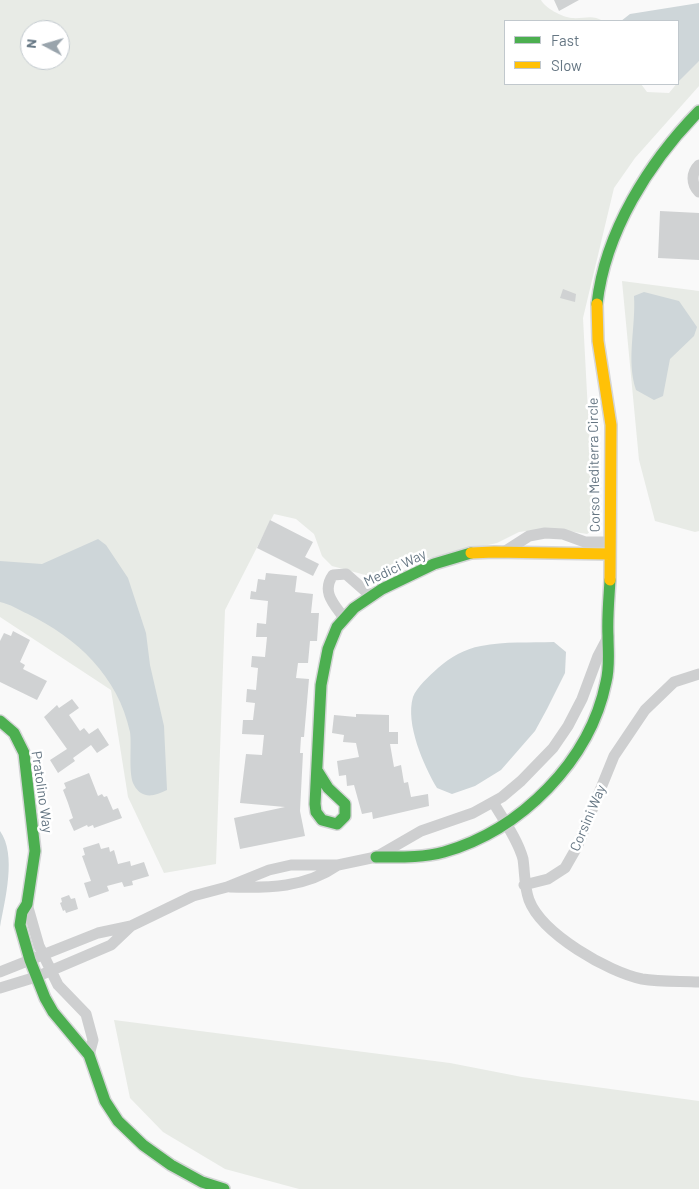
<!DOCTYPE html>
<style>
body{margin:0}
#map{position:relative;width:699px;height:1189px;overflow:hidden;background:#f9f9f9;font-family:Barlow,sans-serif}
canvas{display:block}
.legend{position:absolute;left:504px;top:20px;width:175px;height:65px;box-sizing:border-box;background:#fff;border:1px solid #c1c8cd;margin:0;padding:6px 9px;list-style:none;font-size:15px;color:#657683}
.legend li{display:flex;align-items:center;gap:10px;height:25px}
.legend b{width:25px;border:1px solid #c1c8cd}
.north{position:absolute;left:20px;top:20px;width:50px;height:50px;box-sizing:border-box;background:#fff;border:1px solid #c1c8cd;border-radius:50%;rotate:276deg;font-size:14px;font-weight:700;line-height:20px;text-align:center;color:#657683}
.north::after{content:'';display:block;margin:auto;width:18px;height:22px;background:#99a4ac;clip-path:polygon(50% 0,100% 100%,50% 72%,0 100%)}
</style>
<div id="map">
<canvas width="699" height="1189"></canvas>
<ul class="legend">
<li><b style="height:6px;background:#4caf50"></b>Fast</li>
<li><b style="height:6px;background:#ffc107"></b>Slow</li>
</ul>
<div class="north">N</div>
</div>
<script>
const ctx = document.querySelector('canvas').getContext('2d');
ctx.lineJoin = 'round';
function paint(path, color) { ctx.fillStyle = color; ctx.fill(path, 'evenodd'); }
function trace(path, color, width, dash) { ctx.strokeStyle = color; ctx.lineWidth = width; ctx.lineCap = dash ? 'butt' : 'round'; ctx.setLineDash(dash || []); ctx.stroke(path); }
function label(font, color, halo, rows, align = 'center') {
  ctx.font = font + ' Barlow,sans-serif'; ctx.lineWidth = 5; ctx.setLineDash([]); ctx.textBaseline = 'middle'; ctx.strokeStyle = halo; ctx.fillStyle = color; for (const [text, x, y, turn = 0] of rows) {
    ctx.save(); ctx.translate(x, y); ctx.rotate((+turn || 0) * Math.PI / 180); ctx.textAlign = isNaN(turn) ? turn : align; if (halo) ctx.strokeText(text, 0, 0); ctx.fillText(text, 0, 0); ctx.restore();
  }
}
paint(new Path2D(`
 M0,0h541c4,8 21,17 31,18 12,1 20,-4 31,3h-98v63h136l6,8 22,1 23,-28 7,-4v25l-64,72 -21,30 -31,130 10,188 6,2 -5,21 -7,5 -38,-6 -30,4 -22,11 -77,17 -51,16 -37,-10 -10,-10 -8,-22 -18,-15 -22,-5 -49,96 -9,254 -52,9 -36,-76 -17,-107 -111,-73zM30,30h30v30h-30z
 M622,281l77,10v240l-4,1 -40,-11 -16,-61z
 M114,1020l336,43 72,14 177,24v88h-400l-74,-20 -62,-37 -33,-34z`), '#e8ebe6');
paint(new Path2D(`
 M699,3v58l-21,21v-61h-57l9,-7z
 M644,292l35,9 18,26 -3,9 -24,23 -7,37 -9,4 -18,-10c-10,-30 0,-63 -2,-94z
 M98,539l8,6 22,33 18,55 4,32 14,61 3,64c-12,6 -25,10 -33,-5 -6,-11 -2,-39 -4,-53 -12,-56 -53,-94 -102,-118 -9,-4 -18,-10 -28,-12v-41l42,3z
 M554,642l12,10 -1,21 -18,36 -12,22 -34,39 -26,16 -23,8 -15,-6c-13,-22 -32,-64 -24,-91 3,-9 17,-22 25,-29 13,-11 26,-19 43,-22 24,-5 49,-3 73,-4z
 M0,831c17,24 5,68 0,96z`), '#ced6d9');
paint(new Path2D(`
 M554,0h25l-20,11z
 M660,211l39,2v47l-41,-2z
 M563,289l13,5 -1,8 -15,-4z
 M270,520l43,22 -8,15 14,7 -6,12 -56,-28z
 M266,573l31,3 -2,16 18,2 -2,19h8l-2,28h-7l-2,22h-10l-2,15 13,1 -5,58h-3l-1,16h3l-3,58 5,25 -65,13 -6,-31 51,-11 -45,-4 6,-49 16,1 2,-20 -22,-1 1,-14h10l2,-17 -9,-1 1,-13 9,1 2,-22 -7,-1 1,-11 13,1 2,-20h-11l1,-14 9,1 2,-23 -18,-2 1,-8 5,1 2,-13 7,1z
 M13,631l17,9 -10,22 5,3 -2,4 24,12 -10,19 -37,-18v-41l4,-8 7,3z
 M72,699l7,9 -10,7 11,16 4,-3 5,6 9,-6 11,17 -12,8 -6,-8 -18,13 2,3 -17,12 -8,-13 17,-11 -23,-32 13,-12 2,3z
 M356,714l33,1v17h9v12h-8l4,23 7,-2 3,18 4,-1 3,15 17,-3 1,12 -56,13 -1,-7 -10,2 -8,-29 -7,1 -1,-11 -7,1 -2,-15 22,-4 -3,-14 -13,-1 1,-7 -12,-2 2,-18 22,2z
 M89,773l9,23 4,-2 2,3 3,-1 6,14 5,-2 4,10 -28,10 -1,-3 -5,2 -1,-2 -13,6 -5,-11 4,-2 -5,-15 -5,-13 3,-2 -2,-5z
 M99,843l2,6 8,-2 1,5 4,-2 4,14 12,-3 1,5 13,-4 5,14 -17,5 1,4 -9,2 -2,-5 -15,4 2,5 -20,7 -5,-15 7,-2 -9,-25 3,-1 -2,-7z
 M69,895l2,4 4,-1 3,11 -12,4 -1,-3 -2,1 -3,-8 2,-1 -1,-4z`), '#d0d2d3');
const fast = new Path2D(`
 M597,304c8,-72 52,-142 102,-193
 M0,721l14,12 10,20 11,98 -8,53 -5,8 -2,13 10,35 15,38 8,14 36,43 16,46 13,20 25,24 28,20 31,17 22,7
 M318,772l10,16 17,16v12l-8,8 -15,-4 -6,-8 -1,-8 6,-119 7,-36 9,-22 17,-19 28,-19 52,-25 37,-11
 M376,857c23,0 46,1 68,-5 77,-22 146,-91 162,-170 4,-16 2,-30 2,-46 -1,-18 1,-38 2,-56`);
const slow = new Path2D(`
 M597,304l1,37 13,84 -1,155
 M471,553l23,-1 116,2`);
trace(fast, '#d5d6d7', 14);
trace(slow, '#d5d6d7', 14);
trace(new Path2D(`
 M699,165c-8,8 -8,19 0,27
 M504,552l25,-16 16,-3 18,1 22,8h25
 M344,618c-10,-14 -23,-26 -11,-43l13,-1 25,22
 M493,802c10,17 25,38 30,57 2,14 1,27 6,41 13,34 79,72 113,79 18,3 38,2 57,3
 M524,885l24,-6 17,-11 12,-21 37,-91 31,-46 29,-28 25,-8
 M230,887c39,1 75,1 108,-22
 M27,904l12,42 19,39 28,29 7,26 -4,15
 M131,926l62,-30 34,-9 42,-17 22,-5h47l38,-8 45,-26 52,-18 29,-16 19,-16 32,-33 15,-22 14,-27 16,-43 10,-19
 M0,972l98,-39 33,-7 -20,19 -75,32 -36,11`), '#cecfd0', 11);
trace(fast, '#4caf50', 11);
trace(slow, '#ffc107', 11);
label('14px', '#657683', '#fff', [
 ["Corso Mediterra Circle",594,465,-91],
 ["Medici Way",395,568,-26],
 ["Pratolino Way",42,792,82],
 ["Corsini Way",588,818,-67]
]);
</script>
